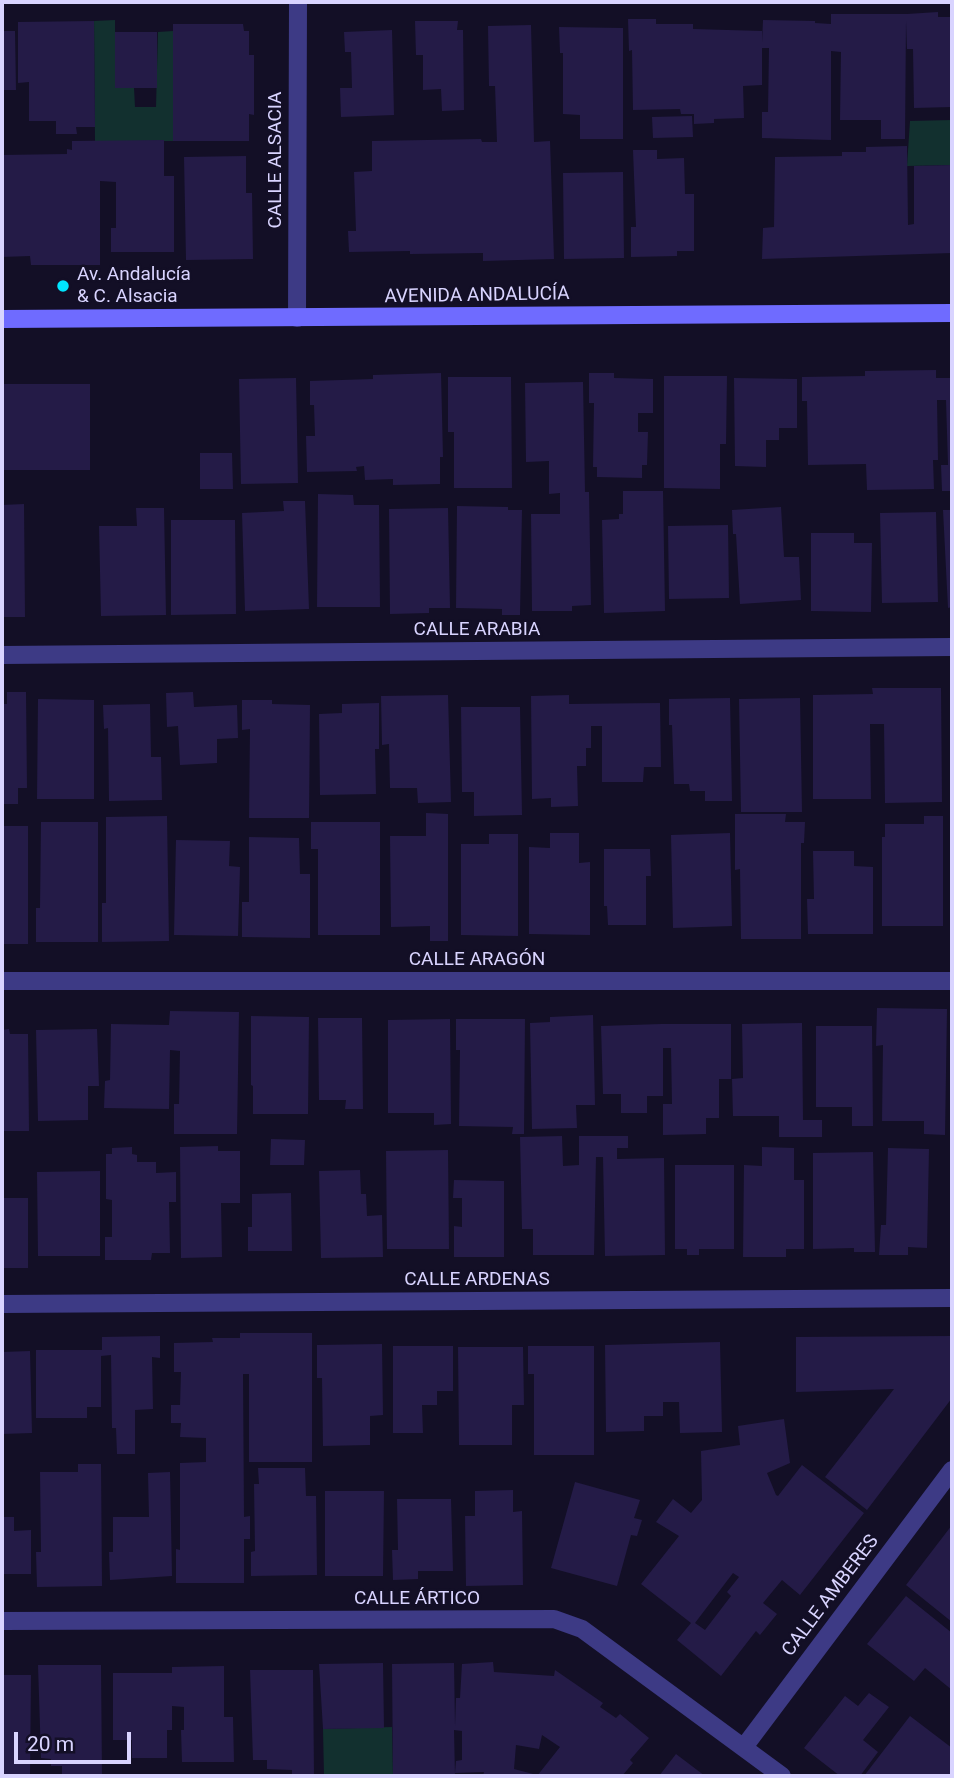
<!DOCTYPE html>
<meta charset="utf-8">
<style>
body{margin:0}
#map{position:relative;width:954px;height:1778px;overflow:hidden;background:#130f26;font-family:Roboto,sans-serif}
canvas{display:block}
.frame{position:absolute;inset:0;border:4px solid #d9d4ff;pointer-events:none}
.scale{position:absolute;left:14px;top:1732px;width:117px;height:32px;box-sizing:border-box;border:4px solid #d9d4ff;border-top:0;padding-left:9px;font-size:21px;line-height:24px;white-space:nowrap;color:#d9d4ff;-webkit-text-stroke:5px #130f26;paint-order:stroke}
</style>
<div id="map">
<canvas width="954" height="1778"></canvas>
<div class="frame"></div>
<div class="scale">20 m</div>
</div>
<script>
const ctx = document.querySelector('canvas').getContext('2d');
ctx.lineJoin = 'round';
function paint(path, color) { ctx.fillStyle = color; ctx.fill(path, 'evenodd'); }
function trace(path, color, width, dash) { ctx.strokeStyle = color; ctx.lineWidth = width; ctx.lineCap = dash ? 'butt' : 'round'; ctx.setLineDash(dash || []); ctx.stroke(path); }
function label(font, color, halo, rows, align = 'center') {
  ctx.font = font + ' Roboto,sans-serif'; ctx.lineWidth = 5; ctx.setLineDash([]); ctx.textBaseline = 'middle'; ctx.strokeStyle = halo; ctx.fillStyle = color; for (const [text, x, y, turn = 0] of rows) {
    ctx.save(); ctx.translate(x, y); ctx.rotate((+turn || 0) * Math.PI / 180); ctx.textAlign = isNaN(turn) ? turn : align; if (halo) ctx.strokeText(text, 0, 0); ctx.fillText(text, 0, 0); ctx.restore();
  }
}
paint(new Path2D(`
 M115,20v67l19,1 1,19h21l2,-75 15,-1v110h-78l-1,-120z
 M952,120v45l-45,1 3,-45z
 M392,1727l1,49h-69l-1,-47z`), '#12302f');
paint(new Path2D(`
 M938,12v5h14v90l-38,1 -1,-59h-6l-1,-28 -1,118h-24v-19h-41l1,-68 -10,-1v89l-69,-2v-26h6l1,-64h-7v37l-19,1 1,32 -30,1v4l-20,1v-10h-13l-1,-5 -47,1 -1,-60 -3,1 -1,-32h28v5h37v5l69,2v12l1,-23 52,1v2l16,1v-10h76z
 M94,21l1,106h-19l1,7h-21v-13h-27v-39l-11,1v-61z
 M415,21h43l-1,9h6l1,80 -22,1 -1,-22 -18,1v-35h-7z
 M173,24h70l1,7h5v24h5v60l-5,-1v27h-76z
 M531,25l3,117 16,-1 4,118 -71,2v-8l-73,1v-3l-61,1 -1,-21h8l-2,-59 18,-1v-30l109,-2 1,3h15l-2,-56h-6l-1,-60z
 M559,27l64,1v111h-43v-24l-17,-1v-61h-3z
 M392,30l2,85 -53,2 -1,-29h12l-1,-36h-6l-1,-20z
 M2,31h13l1,59h-14z
 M115,32h42v56h-42z
 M692,116l1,21 -40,1 -1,-21z
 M164,140v36h10v76h-63v-24h5v-46l-16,-1v84h-69l-1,-9 -28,1v-102l65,-1v-5l5,1v-9z
 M907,146l1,79 6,-1v-58l38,-1v88l-190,6 1,-31 11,-1 1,-70 67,-1v-4h24v-5z
 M633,150h24v9l27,-1 1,36h9v57h-17v5l-46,1v-30h5z
 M246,156v37h6l1,66 -67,1 -2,-103z
 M623,172l1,86 -60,1 -1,-86z
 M936,370v8h16v113h-10l-1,-26h7l-2,-65h-9l1,60h-5l1,29 -67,1 -1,-26 -58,1 -1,-64h-5v-24l63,-1v-5z
 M441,373l2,84h-3v27l-47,1v-6l-28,1 -1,-14 -8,1 1,4 -50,1 -1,-36h9l-1,-31h-4v-24l63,-2v-4z
 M589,373h25v5l39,1v34h-15v19h10l-1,33h-5v13l-45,-1v-10h-4l1,-64h-5z
 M664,376h63l-1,68h-6v45l-56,-1z
 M448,377h63l1,111h-58v-56h-6z
 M296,378l2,105 -57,1 -2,-105z
 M734,378l63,1v49h-18v12h-13v27l-31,-1z
 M583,382l2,110h4l2,113 -19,1v5h-40l-1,-97h29v-21l-11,1v-33l-23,1 -1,-79z
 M2,384h88v86h-88z
 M200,453h32l1,36h-33z
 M623,491h40l2,120 -61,2 -2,-93 17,-1v-5h4z
 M318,494l35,1 1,10h25l1,102h-63z
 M283,501h22l4,108 -64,2 -3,-98 42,-2z
 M24,504l1,113h-23v-112z
 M457,506l51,1v3h14l-2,105h-18v-6l-46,-1z
 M781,507l3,50h15l2,43 -61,4 -4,-70h-3l-1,-24z
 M136,508h28l2,107 -65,1 -2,-90h38z
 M448,508l2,100h-21v5l-39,1 -1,-105z
 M943,510h9v97l-4,1z
 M936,512l2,90 -56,1 -2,-90z
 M171,520h64l1,94 -65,1z
 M728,525l1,73 -60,1 -1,-73z
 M811,533h43v10h18l-1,69 -60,-1z
 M872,688h69l1,114 -57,1 -1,-79h-14l1,75h-58v-104l60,-1z
 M7,692h19l1,96h-9v16h-16v-100h5z
 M193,692l1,15 43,-2 1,33 -21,1v24l-37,2 -2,-39 -11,1 -1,-34z
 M448,695l3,107 -33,1 -1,-15h-27l-1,-44 -7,1 -1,-49z
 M569,695v9l91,-1 1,64h-17l-1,15h-41v-56h-11v22h-5v18h-9l1,40 -27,1v-9l-19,1 -1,-103z
 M730,698l2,103h-27v-10h-15l-1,-7h-15l-2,-59h-3v-26z
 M800,698l2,114h-61l-2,-113z
 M38,699l56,1v99h-57z
 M242,700h30v4l38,1 -1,113h-60l1,-89 -8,1z
 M379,703v46h-4l1,45 -56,1 -1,-81 23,-1v-9z
 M150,704l1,53h10l1,43 -53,1 -1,-73 -4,1 -1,-24z
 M461,707h59l2,108 -48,1v-24h-12z
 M426,813l22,1v127h-18v-15l-39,1 -1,-91h36z
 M735,814h51l-1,8h20l-1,21h-3v96h-60l-1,-70 -5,1z
 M167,816l2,125 -67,1v-39h4v-86z
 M924,816h19v110h-61v-89h3v-13h39z
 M41,822h57v120h-62v-34h4z
 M311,822h69v113h-62v-86h-7z
 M2,826h26v118h-26z
 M550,833h29v30l11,-1v73l-61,-1v-87l21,1z
 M730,833l2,93 -59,2 -2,-93z
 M489,834h29v102l-57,-1v-91h28z
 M249,837l50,1 1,36h10v64l-68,-1v-35h7z
 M176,840l54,1 -1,25 11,1 -2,69 -64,-1z
 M604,849h46l1,27h-5v49h-38l-1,-19h-3z
 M813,851h41v15l19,1v67h-65l-1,-35h7z
 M877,1008l70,1 -2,126 -21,-1v-13h-42l1,-76 -7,1z
 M170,1011l69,1 -2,122h-63v-30h5l1,-53 -10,-1 -1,59 -65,-1 1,-27 5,-1 1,-56 58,1z
 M593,1015l2,90h-19l1,23 -45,1 -2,-106 20,-1v-5z
 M251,1016l58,1 -1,97h-55v-28l-2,-1z
 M318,1018h44l1,91h-18l1,-9h-27z
 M450,1019l1,105 -17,1v-12h-46v-93z
 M456,1019h69l-1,115h-12l1,-7 -54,-1 1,-76h-4z
 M802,1023l1,97h19v17h-43v-21h-46l-1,-37 11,-1 -1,-54z
 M661,1024h70v55h-12v39h-13v16l-43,1v-31h9l-1,-56h-8v48h-16v17h-26v-19h-18l-2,-68z
 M816,1026h56l1,100h-21v-19h-36z
 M9,1029l1,5h18l1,97h-27v-101z
 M97,1029l2,57h-11v34l-50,1 -2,-91z
 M562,1136l1,30 16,-1v-29h49v12h-11v11l47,-1 1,97 -60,1 -2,-99h-7l-2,98h-61v-26h-11l-2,-92z
 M271,1139l34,1 -1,25h-34z
 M218,1146v5h22v52h-19l1,54 -41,1 -1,-111z
 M132,1147v7l5,1v7h19v11l20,-1v30h-7l1,51h-18l-1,7h-46v-23h7v-37l-6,-1v-45h6v-6z
 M762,1147l32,1v32h10v69h-18v8h-43l1,-92 18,1z
 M888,1148l41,1 -2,99 -19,-1v8h-29l2,-30h5z
 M448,1150l1,99h-62l-1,-98z
 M873,1152l2,100h-21v-4l-41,1v-96z
 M675,1165h59v84h-35v6h-12v-6h-12z
 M360,1170l1,24h5l1,22 15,-1 1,42 -62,1 -2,-87z
 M100,1171v85h-62l-1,-84z
 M454,1180l50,1v76h-50v-31l8,1v-29h-9z
 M291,1193l1,58h-44v-24h4v-33z
 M2,1198h26v70h-26z
 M240,1333h72v129h-63v-88h-6l1,143 6,-1v23h-6v44h-68v-34l4,1v-87l26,-1v-24l-26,-1 1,-14h-10v-18h9l1,-33h-7v-29l39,-1 -1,-4h28z
 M160,1336v22l-8,-1 1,52 -18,1v44h-18l-1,-26h-4l-1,-73 -10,1v51h-14v11h-51v-68h66v-13z
 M952,1336v62l-85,112 -42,-33 69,-88 -98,3v-55z
 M720,1342l2,90 -42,1 -1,-31h-16v14h-19v15l-38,1 -1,-87z
 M382,1344l1,71 -13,1v29l-47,1 -1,-68h-5v-33z
 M393,1346h60v45h-16v14h-15l1,28h-30z
 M528,1346h66v109h-60v-81h-6z
 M458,1347h65l1,58h-12v40h-53z
 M30,1351l2,82 -30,1v-82z
 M784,1419l6,44 -23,10 9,22 2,1 24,-31 62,48 -64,82 -18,-15 -19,23 14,11 -17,21 -4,-4 -35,45 -44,-36 14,-17 -50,-39 38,-48 -23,-14 17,-23 18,14 11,-13 -1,-49 39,-6 -2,-19zM733,1573l6,4 -12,15 4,4 -26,34 -10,-7z
 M78,1464h23l1,122 -65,1 -1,-35h5l-1,-80h38z
 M258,1468h47l1,28h10l1,79 -66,1v-24l4,-1 -1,-67h5z
 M170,1472l2,104 -62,4 -1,-28h4v-35h36l-1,-44z
 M575,1482l65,18 -6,18 8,2 -5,16 -6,-1 -14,51 -66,-18z
 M513,1490v22l9,-1 1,74 -57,1 -1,-70h10v-25z
 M325,1491h59l-1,85h-58z
 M397,1499h54l2,72h-35v8l-25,1 -1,-30h6z
 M2,1517h12v14l17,-1v44h-29z
 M952,1525v97l-46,-37z
 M906,1596l46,37v57l-27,-22 -11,13 -47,-37z
 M493,1662l1,10 60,4 1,-6 48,33 -3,4 16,11 4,-4 29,24 -19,22 3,3 -11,13h-85l23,-29 -18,-12 -3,14 -23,-4 -2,24 19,5 -1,2h-49l1,-4 -29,1 1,-12 6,-1v-29l-8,-1 1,46h-62l-1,-112 62,-1 1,63 1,-28h4l2,-34z
 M383,1663l1,65 -61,1 -4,-65z
 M38,1665h63l1,111h-40v-10h-11v-7l-10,-1z
 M224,1666v51h9l1,45h-52l-1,-32h3v-23l-12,-1v24h-5v28h-35v-18h-19v-67h59v-6z
 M250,1670h63l1,106h-22v-6l-25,-1v-9h-14z
 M2,1675h29l-1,101 -28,-1z
 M869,1693l20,14 -26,33 15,12 -18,24h-20l-36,-28 41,-52 13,10z
 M910,1716l42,32v28h-88z
 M676,1754l29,22h-46z`), '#241b47');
trace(new Path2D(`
 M297,318l1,-316
 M2,655l950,-8
 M2,981h950
 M2,1304l950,-6
 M2,1621l552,-2 28,10 200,147
 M744,1747l208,-277`), '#3d3a85', 18);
trace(new Path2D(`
 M2,319l950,-6`), '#6f6bff', 18);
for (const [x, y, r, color] of [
 [63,286,7,"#00e5ff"]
]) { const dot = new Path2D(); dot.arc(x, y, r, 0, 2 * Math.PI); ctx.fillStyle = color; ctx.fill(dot); trace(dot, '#130f26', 2.5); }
label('19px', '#d9d4ff', '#130f26', [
 ["CALLE ALSACIA",276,160,-90],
 ["AVENIDA ANDALUCÍA",477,296,-1],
 ["CALLE ARABIA",477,630],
 ["CALLE ARAGÓN",477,960],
 ["CALLE ARDENAS",477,1280],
 ["CALLE AMBERES",831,1596,-53],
 ["CALLE ÁRTICO",417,1599]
]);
label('19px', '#d9d4ff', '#130f26', [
 ["Av. Andalucía",77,275],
 ["& C. Alsacia",77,297]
], 'left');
</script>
